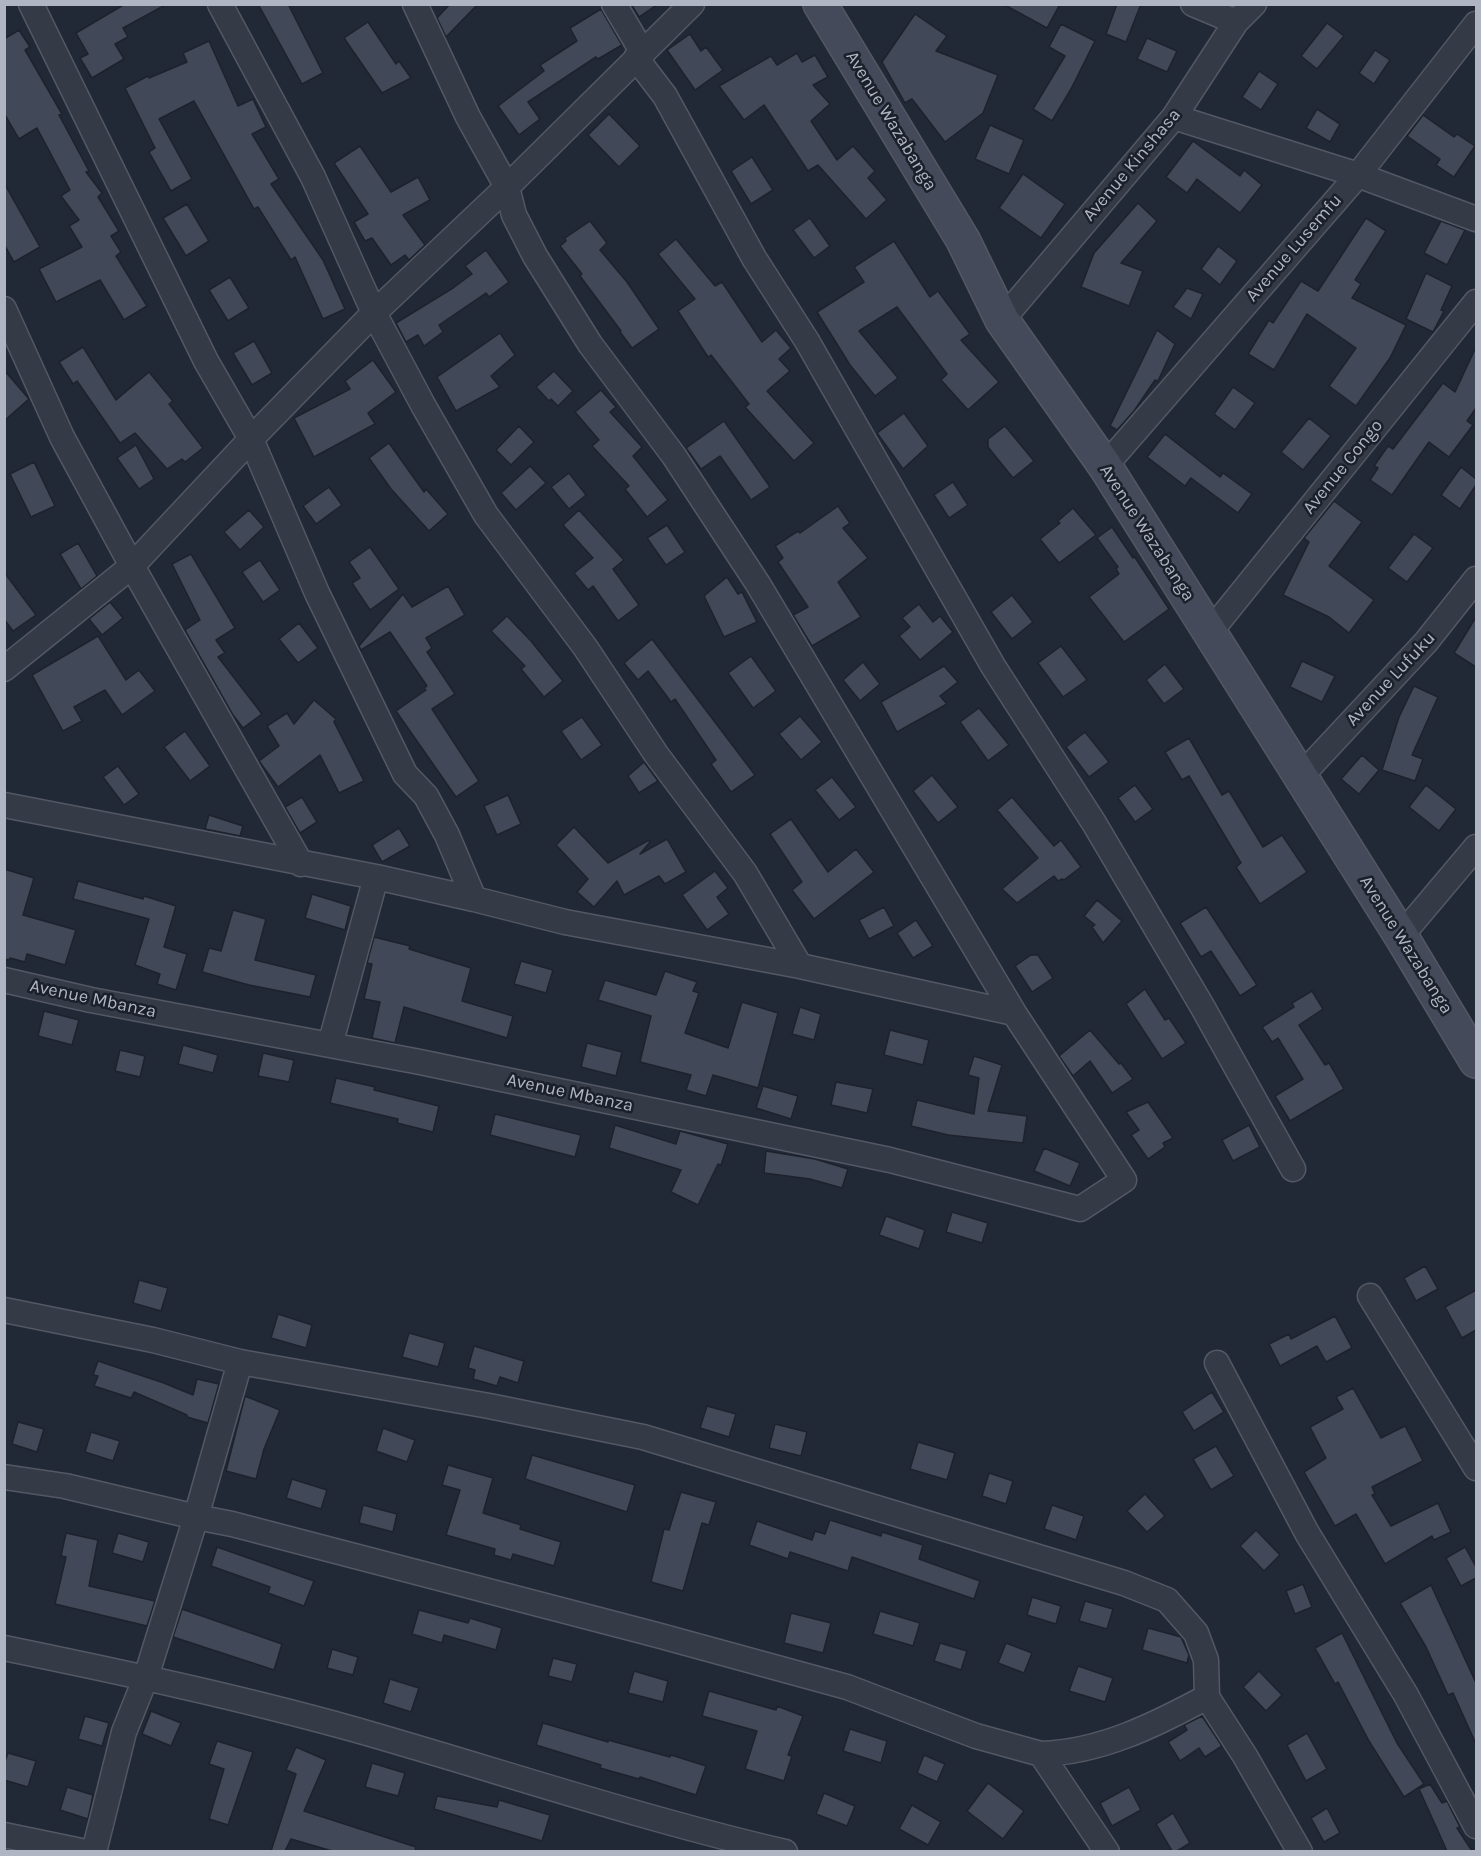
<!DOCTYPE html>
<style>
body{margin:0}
#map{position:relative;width:1481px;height:1856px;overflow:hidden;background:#222936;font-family:Karla,sans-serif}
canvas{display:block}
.frame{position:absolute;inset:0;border:6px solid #b0b5c3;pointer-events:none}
</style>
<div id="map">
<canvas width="1481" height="1856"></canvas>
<div class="frame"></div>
</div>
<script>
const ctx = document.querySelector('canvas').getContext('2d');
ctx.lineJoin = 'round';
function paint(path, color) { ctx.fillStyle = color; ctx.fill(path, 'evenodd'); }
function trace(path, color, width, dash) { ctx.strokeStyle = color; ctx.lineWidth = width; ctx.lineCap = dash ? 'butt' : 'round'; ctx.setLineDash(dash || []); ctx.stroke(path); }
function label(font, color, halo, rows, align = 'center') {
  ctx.font = font + ' Karla,sans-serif'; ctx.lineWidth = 5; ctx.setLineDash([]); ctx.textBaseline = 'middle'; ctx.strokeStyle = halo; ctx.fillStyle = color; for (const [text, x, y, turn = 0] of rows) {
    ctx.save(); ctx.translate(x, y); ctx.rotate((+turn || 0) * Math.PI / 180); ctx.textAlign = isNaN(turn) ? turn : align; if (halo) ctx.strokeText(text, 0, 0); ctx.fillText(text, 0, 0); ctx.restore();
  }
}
const building = new Path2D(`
 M125,4h42l-44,24 5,9 -13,7 9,15 -32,19 -12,-20 8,-4 -12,-21z
 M258,4h30l35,69 -21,11z
 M450,4h28l-32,33 -9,-19z
 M631,4h27l-19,13z
 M1003,4h57l-13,24z
 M1117,4h24l-15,38 -20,-8z
 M601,9l21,36 -24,14 -2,-2 -68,45 12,17 -21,16 -21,-29 46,-35 -4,-6 37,-24 -7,-13z
 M915,14l32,22 -11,15 62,24 -15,38 -38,29 -33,-43 -7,4 -23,-41z
 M368,22l28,42 3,-3 12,17 -29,15 -38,-55z
 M1327,23l17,13 -27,33 -16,-13z
 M1061,24l34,17 -24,48 -19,32 -19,-12 32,-53 -16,-9z
 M19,30l11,17 -5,3 37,64 -3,1 30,56 -3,1 16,21 -4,4 21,34 -8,5 10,16 -5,4 31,50 -23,14 -24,-40 -44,22 -17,-33 43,-22 -13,-21 10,-6 -18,-24 9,-6 -33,-62 -18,11 -15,-26v-74z
 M690,34l11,17 5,-4 17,23 -28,20 -28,-40z
 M1147,38l30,13 -10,21 -30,-13z
 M209,41l29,65 15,-7 13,28 -14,7 27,45 -8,5 52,76 22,49 -22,10 -28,-62 -4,3 -33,-53 -4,2 -60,-108 -35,18 33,60 -21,12 -22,-39 6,-4 -30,-60 23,-12 1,2 38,-16 -4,-9z
 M1375,50l15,10 -16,24 -15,-11z
 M797,53l5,9 13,-7 13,22 -15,8 17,19 -19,17 26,39 16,-14 22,25 -7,7 19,22 -21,19 -48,-54 -10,6 -44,-66 -20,15 -25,-34 52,-30 6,9z
 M1259,71l19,13 -17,26 -19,-13z
 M1317,109l23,15 -10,18 -24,-14z
 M609,114l31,32 -21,21 -31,-32z
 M1423,115l31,22 3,-3 18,12 -21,31 -18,-12 4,-6 -33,-23z
 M990,125l34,15 -15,34 -34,-15z
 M1193,141l47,35 4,-6 18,15 -22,28 -43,-34 -10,14 -21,-16z
 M360,146l31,46 27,-15 12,23 -27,15 22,30 -16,15 -4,-5 -14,10 -19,-27 -7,3 -11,-19 14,-8 -34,-51z
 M752,157l21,33 -22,14 -20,-33z
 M1023,174l42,30 -24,34 -42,-30z
 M4,183l36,64 -26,15 -10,-18z
 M1138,203l19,18 -36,42 22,8 -14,35 -48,-19 13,-34z
 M187,204l22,37 -23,15 -23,-38z
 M810,218l20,28 -16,12 -21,-28z
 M1366,218l20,13 -31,49 6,4 -9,14 54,27 -16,33 -34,48 -27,-20 27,-38 -49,-34 -33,56 -26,-16 21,-34 4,3 28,-42 17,10z
 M590,221l17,22 -7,7 27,32 32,47 -27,19 -12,-16 1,-1 -41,-55 2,-2 -22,-28 6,-5 -1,-3z
 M1441,221l24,9 -18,35 -23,-12z
 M676,239l39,47 7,-4 40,60 14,-12 15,18 -12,11 11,12 -23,20 47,52 -20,18 -49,-54 4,-3 -38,-49 -3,2 -30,-46 17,-12 -37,-45z
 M894,241l36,56 8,-6 32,43 -9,6 38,42 -31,28 -27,-30 6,-6 -50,-67 -38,24 39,47 -23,18 -25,-31 -33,-53 47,-30 -10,-15z
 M1218,246l19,15 -17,24 -19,-16z
 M486,250l23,32 -20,15 -3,-4 -47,32 4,7 -19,14 -6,-11 -12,7 -10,-19 57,-35 19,-14 -7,-8z
 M1426,273l26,13 -11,24 3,1 -11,21 -27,-13z
 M230,277l19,31 -21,13 -19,-31z
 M1187,288l16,6 -12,25 -18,-12z
 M1157,330l18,14 -17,37 -3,-1 -21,31 -17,19 -7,-4z
 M500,333l15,22 -24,21 9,11 -44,24 -19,-34z
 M254,341l18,32 -20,12 -19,-32z
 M83,347l33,53 33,-28 24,29 -4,3 34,44 -18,14 -3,-3 -15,10 -32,-36 -15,10 -43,-62 -4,3 -14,-22z
 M1476,347v61l-9,13 6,4 -24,32 -20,-15 -37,53 -22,-15 8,-12 -4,-2 14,-20 5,3 50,-66 12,9z
 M373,360l23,32 -28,21 7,11 -61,33 -20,-39 56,-29 -5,-8z
 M4,370l25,29 -25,22z
 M554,371l19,20 -15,15 -7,-7 -2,2 -13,-14z
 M1233,387l22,16 -20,27 -21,-16z
 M601,390l15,17 -6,5 32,35 -9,9 35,44 -21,17 -22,-28 4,-3 -37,-40 7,-6 -24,-28z
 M904,413l24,33 -25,23 -26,-36z
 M1309,418l22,18 -28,34 -22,-18z
 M724,421l46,66 -19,13 -31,-44 -19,13 -15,-21z
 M519,426l15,16 -23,23 -15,-15z
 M1005,426l29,35 -21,17 -25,-31v-8z
 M1165,434l55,43 3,-4 29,21 -14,19 -47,-35 -6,8 -38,-29z
 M389,443l35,49 2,-3 22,25 -19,17 -38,-42 -22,-31z
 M136,445l18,34 -15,10 -22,-31z
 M34,462l21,44 -24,11 -21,-43z
 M530,466l16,17 -30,27 -15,-17z
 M1461,467l15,12v6l-16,24 -19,-14z
 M569,473l17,22 -17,14 -18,-22z
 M953,482l15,23 -19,13 -15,-23z
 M329,487l13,18 -26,19 -13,-18z
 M1334,501l28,21 -33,44 45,34 -25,33 -20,-16 -46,-22 26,-53 -5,-4z
 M838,506l12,17 -7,5 25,30 -30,24 23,35 -49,29 -19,-31 15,-8 -30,-45 5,-4 -8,-12 23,-15 2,2z
 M1073,508l23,27 -37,28 -19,-24 20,-16 -2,-2z
 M249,510l15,17 -24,23 -16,-18z
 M579,510l45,50 -11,9 26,36 -21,16 -25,-35 -5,4 -14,-17 19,-15 -30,-33z
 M667,525l18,27 -19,13 -19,-27z
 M1112,527l21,31 1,-2 35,53 -45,33 -35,-45 30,-23 -3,-5 2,-2 -21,-29z
 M1414,534l19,14 -26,34 -19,-14z
 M78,543l19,33 -16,13 -21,-35z
 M370,547l29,42 -29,21 -18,-27 8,-5 -11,-16z
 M191,554l44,74 -19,12 9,13 -7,4 44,57 -19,14 -10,-13 -48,-85 15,-10 -28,-56z
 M260,560l20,30 -17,12 -21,-30z
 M4,572l32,43 -23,16 -9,-12z
 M727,577l11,17 4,-2 15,30 -33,15 -20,-41z
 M448,586l17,29 -39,23 6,10 -5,4 28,42 -23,15 47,72 -23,16 -60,-86 30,-21 -2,-2 3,-2 -37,-54 -29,18 -2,-4 44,-52 9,13z
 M1012,595l21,27 -21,17 -21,-27z
 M110,602l13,16 -21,17 -13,-16z
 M919,604l14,18 7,-6 13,16 -33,28 -21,-24 11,-9 -8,-9z
 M507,616l24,25 32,40 -19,16 -23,-28 4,-3 -34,-35z
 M1476,617v50l-22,-14z
 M299,623l19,25 -20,15 -19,-24z
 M98,636l28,44 13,-10 16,21 -33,24 -17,-25 -31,17 8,14 -19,10 -31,-56z
 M652,639l103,136 -24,17 -20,-28 5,-4 -41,-61 -4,3 -23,-31 -10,9 -14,-17z
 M1061,646l26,34 -24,17 -25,-34z
 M751,656l25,35 -23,17 -25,-35z
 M1302,661l33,15 -13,26 -32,-15z
 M863,662l17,22 -20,17 -17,-21z
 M1165,664l19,25 -20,15 -18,-24z
 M944,666l14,16 -18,14 7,8 -50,28 -16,-30z
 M1414,686l24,11 -26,58 11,4 -8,22 -33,-11 17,-53z
 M314,700l22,19 -2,3 30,59 -25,12 -19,-38 -42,32 -19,-26 20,-15 -12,-20 20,-13 7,11z
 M979,708l30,37 -21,16 -28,-39z
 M800,716l22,26 -21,18 -22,-26z
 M582,717l20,28 -21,15 -20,-29z
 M185,731l25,35 -20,15 -26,-34z
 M1085,732l24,30 -20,15 -23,-30z
 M1189,738l33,57 7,-4 34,56 19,-12 25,37 -47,32 -24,-37 5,-4 -52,-87 -7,4 -17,-28z
 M1362,755l17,15 -20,24 -18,-15z
 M644,762l14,19 -19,12 -11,-17z
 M118,766l21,28 -15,11 -21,-28z
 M932,775l26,32 -20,16 -25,-32z
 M832,777l24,30 -17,13 -24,-30z
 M1135,785l18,24 -18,13 -17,-24z
 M1426,785l30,24 -17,22 -30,-24z
 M508,795l13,29 -24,11 -13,-29z
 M302,797l15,25 -17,11 -15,-26z
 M1012,797l42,49 7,-6 20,27 -17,13 -2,-1 -4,2 -4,-5 -37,27 -15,-14 36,-31 -41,-48z
 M209,815l34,11 -3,10 -35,-7z
 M791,819l37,53 28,-23 18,23 -60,47 -22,-29 10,-8 -32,-48z
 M574,827l34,36 41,-23 1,2 -10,12 27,-15 19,33 -21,12 -6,-8 -35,19 -7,-14 -23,26 -17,-15 11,-13 -32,-34z
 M399,828l11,18 -28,16 -10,-17z
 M4,869l30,9 -11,37 53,15 -11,35 -38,-11 -2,8 -15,-4 -1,2 -5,-1z
 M715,871l13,17 -11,9 12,17 -22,16 -25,-35z
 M78,881l65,18 1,-3 32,10 -12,41 23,7 -11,36 -19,-6 3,-10 -25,-9 14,-46 -76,-20z
 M312,894l39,12 -6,24 -40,-12z
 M1097,900l25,21 -19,22 -11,-16 3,-2 -11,-9z
 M884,907l10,19 -25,13 -10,-19z
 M1206,907l51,78 -17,11 -29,-45 -10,6 -21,-34z
 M233,910l33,9 -11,41 61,15 -6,22 -61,-12 -47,-13 7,-24 12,3z
 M916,920l17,26 -20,12 -16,-25z
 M374,937l36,9 -1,3 62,19 -9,33 51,15 -6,22 -103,-31 -9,36 -23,-5 8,-36 -16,-3 8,-35 -5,-1z
 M1031,955h7l15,23 -21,14 -17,-26z
 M521,961l32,9 -7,23 -32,-9z
 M665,971l32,11 -4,9 6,2 -14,40 43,15 14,-46 36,11 -20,75 -45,-13 -7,21 -20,-6 5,-15 -51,-13 11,-46 -53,-16 7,-20 51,15z
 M1145,989l20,31 4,-2 17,25 -24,16 -36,-55z
 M1312,991l11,18 -24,16 26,40 4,-2 15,26 -54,32 -15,-25 28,-17 -25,-41 -6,4 -10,-15 32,-20 -2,-4z
 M800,1007l21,7 -7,26 -22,-6z
 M44,1011l35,9 -7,25 -34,-9z
 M890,1030l39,10 -6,25 -39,-10z
 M1090,1030l29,34 2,-1 12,16 -21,14 -22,-32 -17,15 -14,-20z
 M587,1043l35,9 -6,24 -35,-9z
 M183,1045l35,10 -5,18 -35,-9z
 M120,1050l25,6 -5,21 -25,-6z
 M263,1053l31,7 -5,22 -31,-6z
 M974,1056l28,9 -14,46 39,5 -4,27 -75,-8 -37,-9 6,-26 57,14 5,-36 -11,-3z
 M336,1078l39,9 -1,3 65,16 -6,26 -36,-9 1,-4 -68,-16z
 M836,1082l37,7 -6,24 -36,-8z
 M763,1086l35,10 -7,23 -35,-11z
 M1148,1102l25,36 -10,5 2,4 -17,12 -17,-24 8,-5 -13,-18z
 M495,1114l86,21 -6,22 -85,-22z
 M615,1125l61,19 4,-13 48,13 -7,21 -3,-1 -20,41 -27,-13 10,-22 -72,-22z
 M1249,1125l11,22 -27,14 -11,-21z
 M1044,1148l36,15 -10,23 -36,-15z
 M766,1151l49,8 33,10 -6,19 -32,-9 -46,-6z
 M952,1212l36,11 -6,20 -36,-11z
 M886,1216l39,14 -6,19 -40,-14z
 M1425,1266l13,23 -22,12 -12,-23z
 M139,1280l29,8 -7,23 -28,-8z
 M1476,1290v40l-14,8 -17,-31z
 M278,1314l34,11 -6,23 -35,-10z
 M1335,1316l17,32 -26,14 -9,-16 -37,20 -11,-22 20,-10 2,5z
 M409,1333l36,10 -7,24 -36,-10z
 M474,1346l50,15 -6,22 -18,-6 -3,9 -24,-7 2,-9 -7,-2z
 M98,1361l66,22 29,12 4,-16 22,5 -11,39 -21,-6v-2l-53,-23 -3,6 -37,-12 4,-10 -5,-1z
 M1353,1388l28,50 24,-12 18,35 -51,26 3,7 -3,1 19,31 47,-23 13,29 -17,8 -2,-4 -47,28 -29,-50 -21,12 -31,-54 22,-14 -16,-31 33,-18 -7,-12z
 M1212,1392l12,20 -30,19 -12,-19z
 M245,1396l35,14 -16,39 -8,30 -30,-8z
 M707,1406l29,8 -7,23 -29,-9z
 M18,1422l26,7 -7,23 -25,-8z
 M775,1424l32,8 -6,24 -32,-8z
 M383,1428l32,12 -8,22 -31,-11z
 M91,1432l29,9 -7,20 -28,-9z
 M918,1442l37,11 -8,27 -37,-11z
 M1216,1446l18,30 -23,14 -18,-31z
 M532,1455l103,30 -8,27 -102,-33z
 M448,1465l45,13 -10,35 38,12 -1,4 41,13 -7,24 -41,-12 -2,6 -17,-5 1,-6 -49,-14 14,-45 -18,-5z
 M989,1473l24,8 -7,23 -24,-8z
 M292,1479l35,11 -6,19 -35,-11z
 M681,1492l35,10 -7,23 -7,-2 -19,68 -32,-9 13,-53 5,1z
 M1145,1494l20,22 -18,16 -20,-21z
 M363,1505l34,9 -4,18 -34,-9z
 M1052,1505l32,11 -8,24 -32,-11z
 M830,1520l51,16 1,-4 41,13 -4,14 61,22 -6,18 -122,-42 -4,14 -58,-19 -2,7 -39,-14 8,-24 55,19 3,-9 10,3z
 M1256,1530l24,25 -16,16 -24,-25z
 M66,1533l32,7 -9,46 66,15 -8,25 -92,-22 11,-47 -5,-1z
 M118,1533l31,9 -6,20 -31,-9z
 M217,1547l97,34 -10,25 -36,-13 2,-6 -59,-21z
 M1465,1547l11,20v11l-15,8 -15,-28z
 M1303,1584l9,23 -17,7 -9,-23z
 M1431,1585l45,98v61l-23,-51 -5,2 -22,-48 -26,-44z
 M1032,1597l29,9 -5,18 -29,-9z
 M1085,1601l28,8 -6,20 -28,-8z
 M182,1609l100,35 -8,26 -101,-33z
 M419,1610l49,13 2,-5 32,10 -6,22 -52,-15 -2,8 -30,-9z
 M880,1611l40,12 -7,23 -40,-12z
 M791,1613l40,10 -8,30 -39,-10z
 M1148,1628l33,9 8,18 -2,8 -45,-13z
 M1342,1633l55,110 27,41 -20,13 -35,-56 -31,-59 -3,2 -20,-36z
 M940,1643l27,8 -6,19 -27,-9z
 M1006,1643l26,10 -8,20 -26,-10z
 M332,1649l26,8 -5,18 -26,-7z
 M553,1658l24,6 -5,18 -24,-6z
 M1078,1666l35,12 -8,24 -36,-11z
 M634,1671l34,10 -5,21 -35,-9z
 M1259,1671l23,24 -16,16 -23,-24z
 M390,1679l29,9 -8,24 -28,-9z
 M709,1691l67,19 1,-4 26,10 -15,39 4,1 -8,25 -39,-12 12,-38 -55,-15z
 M151,1711l30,12 -10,23 -29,-12z
 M85,1716l24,7 -7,23 -24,-7z
 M1202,1716l20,30 -17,11 -6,-9 -19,13 -12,-19 19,-12 -3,-5z
 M543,1723l65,19v-2l62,17 1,-2 35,11 -10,29 -56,-18 -1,2 -39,-11 1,-3 -65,-20z
 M850,1729l37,12 -6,22 -38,-12z
 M1307,1733l20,36 -21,12 -19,-36z
 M217,1741l36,11 -25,73 -19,-6 15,-50 -15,-5z
 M296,1747l30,13 -22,51 112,36 -1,4h-83l-41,-12 -6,12h-14l25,-77 -10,-4z
 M8,1753l28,8 -8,26 -24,-7v-16z
 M924,1755l21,9 -8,18 -20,-9z
 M372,1763l33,10 -7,23 -33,-9z
 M988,1783l36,28 -21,28 -36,-28z
 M1430,1784l12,19 5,-2 13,26 -3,1 15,23h-25l-28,-62z
 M67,1787l26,8 -5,24 -28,-9z
 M1129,1787l12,23 -29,16 -12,-23z
 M824,1793l31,13 -8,20 -31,-12z
 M437,1796l60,11 2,-7 51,15 -8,26 -108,-32z
 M912,1805l29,17 -13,23 -29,-16z
 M1327,1808l13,25 -16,9 -13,-24z
 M1173,1813l17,30 -13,8h-5l-16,-27z`);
paint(building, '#414857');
trace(building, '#1d222d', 1.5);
const minor = new Path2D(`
 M31,4l175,357 45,78 66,154 88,181 21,22 21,39 27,64
 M220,4l93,173 61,136 49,92 63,110 99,132 71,107 89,119 55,93
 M614,4l29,49
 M1193,4l43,18
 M636,58l29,38 89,162 53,83 186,325 101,157 108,183 91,163
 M1174,117l184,58 118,44
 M4,309l58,128 70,129 169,298
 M1002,320l172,-203 62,-95 18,-18
 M1105,466l253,-291 118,-151
 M1210,632l266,-330
 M4,669l128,-103 119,-127 123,-126 133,-126 185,-183
 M1301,776l125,-134 50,-63
 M4,805l372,72 98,22 91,23 235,44 214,47
 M1401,936l75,-89
 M4,980l87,20 329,62 470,98 190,49 44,-29 -110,-167 -256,-429 -84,-128 -84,-112 -55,-88 -21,-41 -7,-28 -39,-70 -53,-113
 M330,1045l46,-168
 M1370,1296l106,172
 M4,1310l149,30 87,22 249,44 154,31 481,146 43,17 29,33 10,27 1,37 38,59 55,96
 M1217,1363l90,170 99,162 70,131
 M4,1477l61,9 131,31 36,7 425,111 190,52 129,49 65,18 66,98
 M4,1648c117,24 234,49 349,81 144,41 286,89 432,123
 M1041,1754c60,-2 114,-29 166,-57
 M4,1835l82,17
 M94,1852l30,-120 22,-55 50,-160 44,-155`);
const secondary = new Path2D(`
 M820,4l143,236 39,80 103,146 296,470 75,125`);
trace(minor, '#535864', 27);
trace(secondary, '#535864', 36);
trace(minor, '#353b46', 24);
trace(secondary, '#444a59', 33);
label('18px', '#b0b5c3', '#1b202b', [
 ["Avenue Wazabanga",891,121,59],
 ["Avenue Kinshasa",1132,165,-50],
 ["Avenue Lusemfu",1294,248,-49],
 ["Avenue Congo",1343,467,-51],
 ["Avenue Wazabanga",1147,533,57],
 ["Avenue Lufuku",1391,679,-47],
 ["Avenue Wazabanga",1406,945,58],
 ["Avenue Mbanza",93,999,12],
 ["Avenue Mbanza",570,1093,12]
]);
</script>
